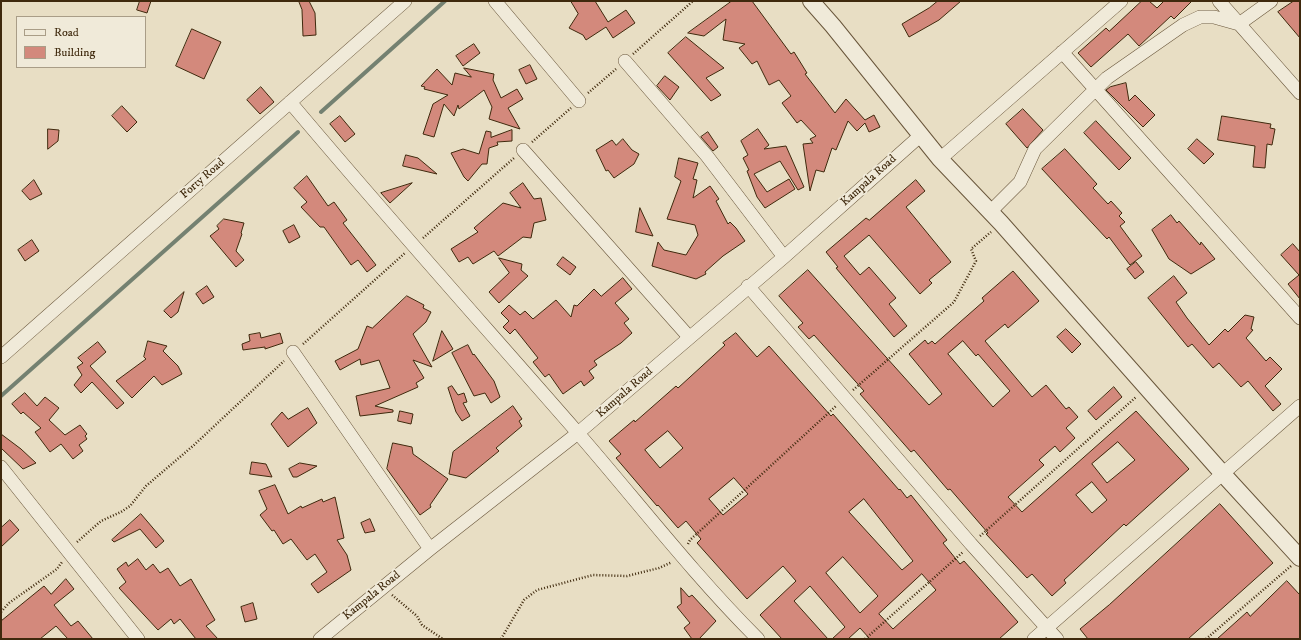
<!DOCTYPE html>
<style>
body{margin:0}
#map{position:relative;width:1301px;height:640px;overflow:hidden;background:#e8dec4;font-family:"IM FELL DW Pica",serif}
canvas{display:block}
.frame{position:absolute;inset:0;border:2px solid #3f290d;pointer-events:none}
.legend{position:absolute;left:16px;top:16px;width:130px;height:52px;box-sizing:border-box;background:#f0ead9;border:1px solid #a99d87;margin:0;padding:5px 7px;list-style:none;font-size:12px;color:#3f290d}
.legend li{display:flex;align-items:center;gap:8px;height:20px}
.legend b{width:20px;border:1px solid #a99d87}
</style>
<div id="map">
<canvas width="1301" height="640"></canvas>
<div class="frame"></div>
<ul class="legend">
<li><b style="height:5px;background:#f0ead9"></b>Road</li>
<li><b style="height:11px;background:#d3897c"></b>Building</li>
</ul>
</div>
<script>
const ctx = document.querySelector('canvas').getContext('2d');
ctx.lineJoin = 'round';
function trace(path, color, width, dash) { ctx.strokeStyle = color; ctx.lineWidth = width; ctx.lineCap = dash ? 'butt' : 'round'; ctx.setLineDash(dash || []); ctx.stroke(path); }
function paint(path, color) { ctx.fillStyle = color; ctx.fill(path, 'evenodd'); }
function label(font, color, halo, rows, align = 'center') {
  ctx.font = font + ' "IM FELL DW Pica",serif'; ctx.lineWidth = 3.5; ctx.setLineDash([]); ctx.textBaseline = 'middle'; ctx.strokeStyle = halo; ctx.fillStyle = color; for (const [text, x, y, turn = 0] of rows) {
    ctx.save(); ctx.translate(x, y); ctx.rotate((+turn || 0) * Math.PI / 180); ctx.textAlign = isNaN(turn) ? turn : align; if (halo) ctx.strokeText(text, 0, 0); ctx.fillText(text, 0, 0); ctx.restore();
  }
}
trace(new Path2D(`
 M321,112l124,-111
 M1,396l297,-264`), '#748171', 4);
const building = new Path2D(`
 M140,1h11l-4,12 -10,-3z
 M299,1h10l6,12 1,22 -13,1 -1,-26z
 M571,1h24l13,21 18,-12 9,13 -22,15 -7,-11 -20,13 -3,-5 -14,-7 9,-14z
 M732,1h20l39,53 3,-2 13,21 -2,1 30,39 11,-14 19,21 9,-5 6,12 -11,5 -4,-9 -8,8 -9,-10 -12,29 -4,-2 -8,24 -8,-2 -6,21 -7,-47 10,-1 -3,-4 6,-3 -15,-16 -4,3 -15,-20 9,-7 -12,-16 -10,5 -12,-24 -5,3 -13,-16 6,-4 -22,-4 3,-21 -22,17 -16,-3z
 M938,1h23l-22,19 -30,17 -7,-13 27,-16z
 M1142,1h7l8,7 7,-7h28l-18,18 -3,-3 -32,30 -11,-12 -37,33 -13,-14 28,-25 3,3z
 M1294,1h6v37l-22,-26z
 M192,29l29,13 -17,37 -28,-13z
 M686,37l38,31 -18,10 15,17 -10,6 -43,-48z
 M474,44l6,9 -17,13 -7,-10z
 M530,65l7,14 -11,5 -7,-14z
 M464,68l30,6 -1,6 8,18 16,-9 6,10 -15,9 12,21 -31,-10 3,-12 -8,-17 -25,19 -1,-4 -4,11 -10,-12 -10,33 -11,-3 10,-30 15,-9 -24,-6 1,-2 -4,-1 16,-17 15,16 3,-12 16,4z
 M665,76l14,11 -9,13 -13,-14z
 M1126,83l3,18 6,-6 20,20 -12,12 -37,-37 4,-3z
 M261,87l13,15 -14,12 -13,-14z
 M122,106l15,16 -10,10 -15,-16z
 M1023,109l20,21 -16,18 -21,-24z
 M340,116l15,18 -10,8 -15,-18z
 M1222,116l49,8 -1,4 5,1 -3,16 -5,-1 -2,24 -12,-1 2,-21 -37,-6z
 M1096,121l35,37 -12,12 -35,-37z
 M48,129l11,1 -1,11 -10,8z
 M758,129l11,16 -5,4 22,-3 18,41 -6,3 -18,-29 -26,13 13,18 22,-13 6,10 -30,19 -8,-11 -10,-26 2,-1 -6,-12 5,-3 -7,-14z
 M512,130v11l-15,1 1,3 -9,3 -2,16h-5l-14,17 -4,-4 -13,-24 12,-4 16,5 7,-23 5,1v5z
 M708,132l10,15 -5,4 -12,-14z
 M623,139l9,11 7,4 -5,10 -20,14 -6,-8 -2,1 -10,-21 16,-10 4,5z
 M1197,139l17,15 -10,10 -16,-15z
 M1065,149l32,35 -4,4 15,16 3,-3 11,12 -3,3 6,6 -5,4 22,30 -12,9 -21,-28 -2,2 -65,-70z
 M406,155l12,3 19,16 -34,-8z
 M679,158l19,5 -5,16 4,1 -4,18 17,-12 9,13 -3,2 12,23 2,-2 6,6 9,13 -22,15 -18,16 1,2 -10,5 -44,-13 6,-24 6,8 22,5 12,-20 -3,-10 -28,-6 14,-38 -6,-4z
 M307,176l21,30 6,-4 13,18 -4,3 33,42 -9,7 -9,-12 -7,5 -27,-38h-4l-19,-20 6,-5 -13,-14z
 M34,180l8,14 -12,6 -8,-9z
 M916,180l9,11 -19,16 45,55 -22,18 3,3 -12,11 -51,-59 -25,21 16,19 9,-8 27,31 -7,6 18,22 -13,11 -58,-69 2,-1 -12,-15 40,-34 3,2z
 M412,183l-22,20 -9,-10z
 M523,183l11,16 7,-1 5,22 -12,3 -3,15 -8,-1 -25,19 -4,-5 -21,13 -5,-7 -9,5 -8,-13 27,-17 -4,-4 29,-25 18,5 -11,-15z
 M640,208l13,28 -17,-4z
 M1171,215l6,8 2,-2 21,24 1,-3 14,17 -24,15 -22,-15 -17,-29z
 M224,219l20,4 -3,10 1,1 -6,17 8,9 -8,7 -26,-31 9,-7 -2,-3z
 M294,225l6,12 -11,6 -6,-12z
 M32,240l7,11 -14,10 -7,-11z
 M1293,244l7,8v47l-12,-15 11,-9 -18,-20z
 M563,257l13,10 -6,8 -13,-10z
 M499,258l23,6 -1,6 7,6 -29,27 -10,-11 20,-19z
 M1136,262l8,10 -9,7 -8,-10z
 M808,270l121,135 13,-11 -33,-40 16,-14 3,4 4,-3 3,3 49,-43 -2,-3 31,-27 26,30 -31,27 -3,-4 -20,17 47,56 14,-12 20,24 3,-2 9,10 -12,11 9,10 -15,14 -5,-6 -16,14 5,5 -36,32 14,15 114,-101 53,58 -63,57 -2,-2 -48,45 -12,11 2,3 -14,13 -20,-22 -5,4 -41,-44 2,-1 -38,-44 -2,1 -34,-40 -3,2 -51,-58 4,-3 -50,-56 -5,4 -11,-12 5,-4 -24,-27zM963,341l13,15 2,-2 32,37 -17,16 -45,-53zM1118,442l17,18 -28,23 -15,-19zM1092,482l15,18 -15,13 -16,-18z
 M1174,276l13,17 -11,9 11,16 22,27 16,-16 3,3 17,-17 9,2 -3,12 2,1 -7,8 20,23 4,-4 12,12 -17,17 16,18 -8,7 -25,-30 -7,6 -22,-24 -6,5 -21,-24 -4,3 -40,-49z
 M623,278l9,11 -17,14 14,16 -5,4 8,10 -11,10 -27,18 3,4 -8,6 5,7 -10,8 -3,-5 -18,13 -14,-20 -4,3 -12,-15 5,-4 -23,-29 -5,5 -7,-7 6,-6 -8,-8 8,-8 11,10 5,-4 8,8 23,-19 15,17 3,-12 3,1 17,-17 7,7z
 M207,286l7,11 -11,7 -7,-10z
 M184,292l-6,20 -7,6 -7,-7z
 M407,296l17,9 -1,3 8,4 -5,10 -13,12 19,33 -19,-7 11,18 -8,5 2,4 -43,19 18,4v2l-33,4 -4,-20 34,-8 -11,-28 -18,5 -1,-6 -20,11 -5,-9 23,-12 9,-23 5,2z
 M1066,329l15,15 -9,9 -15,-16z
 M442,331l11,18 -20,12z
 M260,333l1,5 19,-5 3,10 -18,6v-2l-22,3 -1,-6 8,-3 -1,-6z
 M736,333l21,24 12,-11 62,70 2,-2 66,76 1,-1 7,9 4,-3 36,45 -4,3 17,21 4,-3 54,61 -19,17h-129l-10,-11 -12,11h-16l13,-12 -35,-41 -16,15 34,38h-46l-22,-24 36,-34 -13,-15 -36,33 -50,-56 4,-4 -15,-18 -8,7 -20,-23 -1,1 -41,-48 5,-4 -12,-13 25,-21 1,2 41,-36 2,2 47,-43 -2,-2zM668,431l15,17 -23,20 -15,-18zM734,478l14,16 -25,21 -14,-16zM864,499l49,62 -11,9 -53,-58zM843,557l35,39 -18,17 -34,-40zM922,574l14,16 -43,39 -14,-15z
 M148,341l19,5 -4,5 15,15 4,8 -20,11 -8,-9 -22,22 -16,-17 30,-22 -2,-2z
 M98,342l8,10 -16,14 34,37 -7,6 -25,-27 -11,11 -7,-8 8,-10 -5,-8 6,-4 -5,-5z
 M468,345l5,10 1,-1 20,27 6,16 -9,6 -6,-10 -11,3 -22,-43z
 M452,386l6,9 6,-2 3,9 -4,1 7,13 -8,5 -6,-9 -8,-24z
 M1114,387l8,10 -26,23 -8,-9z
 M25,393l12,13 8,-9 14,11 -10,12 16,15 15,-10 7,9 -2,2 2,3 -8,6 4,6 -10,8 -12,-15 -11,8 -15,-20 6,-4 -18,-16 -2,2 -9,-10z
 M513,406l9,13 -3,2 3,5 -26,22 3,3 -33,27 -17,-4 4,-22z
 M308,408l9,15 -29,24 -17,-23 11,-12 6,7z
 M400,411l13,3 -2,10 -13,-3z
 M1,434l20,15 15,14 -13,6 -22,-21z
 M393,443l19,4 1,7 35,25 -18,26 1,2 -11,8 -33,-46z
 M252,462l14,2 6,13 -22,-3z
 M300,463l17,3 -20,11h-4l-4,-8z
 M275,485l13,29 13,-8 1,2 20,-9 1,3 12,-5 9,41 -7,2 10,15 4,15 -33,23 -7,-9 16,-12 -12,-18 -8,6 -16,-21 -8,5 -9,-14 -2,1 -12,-16 7,-6 -8,-18z
 M1220,504l53,59 -85,76h-100l-8,-10 29,-24z
 M141,514l23,27 -8,7 -16,-19 -26,13 -2,-2z
 M370,519l5,12 -10,2 -4,-10z
 M10,520l9,10 -18,17v-19z
 M138,559l8,11 7,-6 7,9 8,-5 12,18 11,-7 24,41 -9,6 12,13h-22l-16,-20 -6,5 -3,-5 -13,11 -39,-42 7,-6 -9,-13 9,-7 2,4z
 M66,579l8,10 -20,16 17,21 7,-5 15,18h-25l-12,-13 -16,13h-39v-18l43,-35 7,8z
 M1287,581l13,14v44h-83l30,-27 3,4z
 M681,588l8,9 3,-2 24,26 -17,18h-7l-8,-11 6,-5 -13,-16 4,-3z
 M253,603l4,16 -12,3 -4,-15z`);
paint(building, '#d3897c');
trace(building, '#3f290d', 1);
const minor = new Path2D(`
 M495,1l84,100
 M1219,1l81,92
 M1062,52l238,266
 M625,61l82,95 77,101
 M290,102c94,112 191,220 287,330 60,69 116,142 181,207
 M523,150l166,187
 M940,159l181,-158
 M990,212l30,-30 15,-33 72,-71 76,-53 17,-8h14l25,7 32,-23
 M748,286l223,258 86,95
 M293,352l137,197
 M1,357l404,-356
 M1,467l137,172
 M320,639l110,-90 148,-116 206,-176 136,-121
 M1034,639l266,-233`);
const tertiary = new Path2D(`
 M811,1l22,25 107,133 61,64 222,251 77,84`);
trace(minor, '#69563b', 14);
trace(tertiary, '#69563b', 18);
trace(new Path2D(`
 M633,54l60,-53
 M588,93l28,-24
 M532,142l39,-34
 M423,238l91,-80
 M303,344l102,-91
 M853,390l101,-88 22,-41 -5,-12 20,-17
 M980,536l156,-139
 M77,542l24,-21 20,-9 9,-6 16,-20 48,-41 90,-84
 M688,544l2,-4 146,-134
 M392,595l25,21 5,9 21,14
 M1,612l8,-9 48,-34 5,-7
 M501,639l23,-39 13,-10 56,-15 34,1 32,-8 13,-6
 M865,639l98,-87
 M1206,639l85,-73`), '#3f290d', 2.5, [1, 2]);
trace(minor, '#f0ead9', 13);
trace(tertiary, '#f0ead9', 16);
label('12px', '#3f290d', '#f0ead9', [
 ["Forty Road",203,179,-41],
 ["Kampala Road",869,181,-42],
 ["Kampala Road",625,393,-41],
 ["Kampala Road",372,596,-39]
]);
</script>
